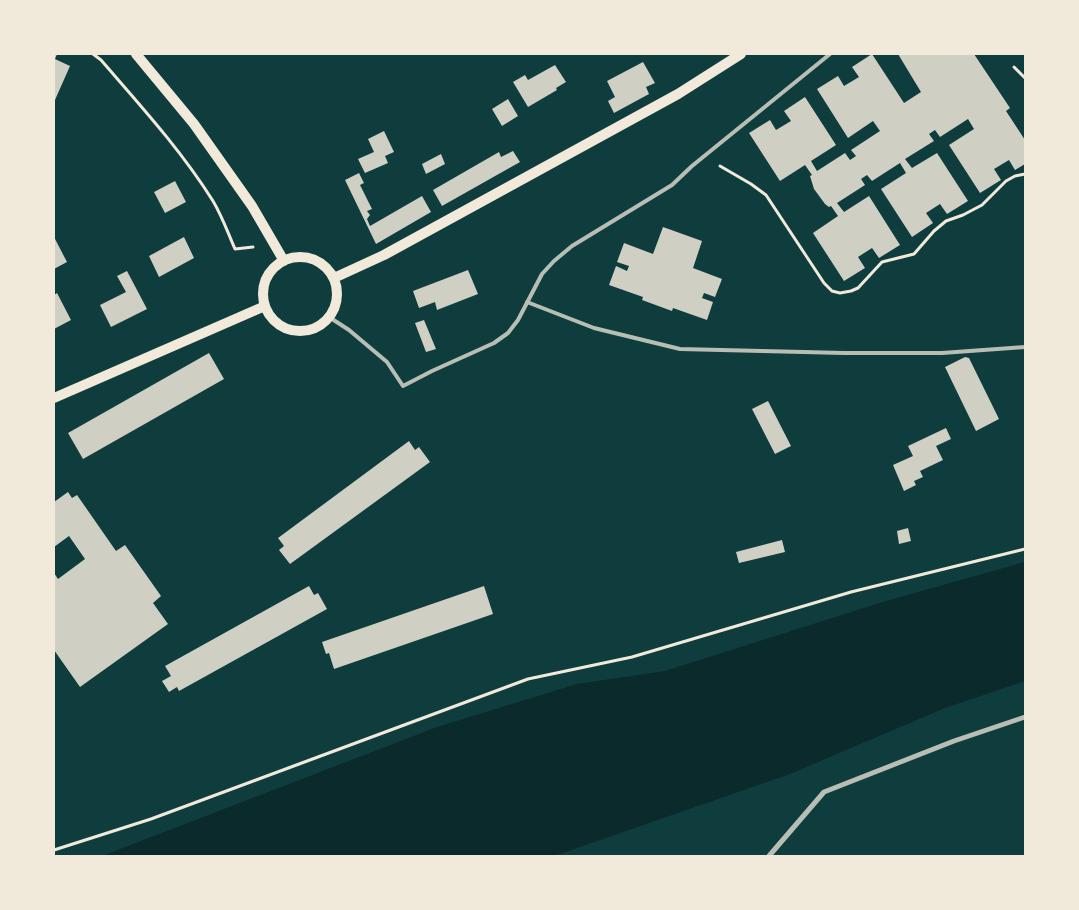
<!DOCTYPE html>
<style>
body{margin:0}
#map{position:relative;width:1079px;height:910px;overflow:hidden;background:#0f3d3e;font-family:Inter,sans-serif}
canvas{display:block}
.frame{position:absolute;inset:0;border:55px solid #f1e9da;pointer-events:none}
</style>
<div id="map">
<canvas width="1079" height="910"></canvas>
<div class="frame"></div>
</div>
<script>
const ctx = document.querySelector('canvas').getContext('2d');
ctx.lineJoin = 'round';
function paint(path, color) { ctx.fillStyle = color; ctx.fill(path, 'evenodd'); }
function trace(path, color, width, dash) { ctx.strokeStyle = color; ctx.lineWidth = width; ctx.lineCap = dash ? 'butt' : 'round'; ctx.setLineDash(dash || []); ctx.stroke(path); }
paint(new Path2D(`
 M1025,562v119l-80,27 -155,66 -236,82h-452l335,-129 140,-43 88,-13 221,-70z`), '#0a2a2b');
paint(new Path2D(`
 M54,54h3l-2,5 15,7 -15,34 -1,-1z
 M872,54l32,49 17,-11 -23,-38h76l36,54 -4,3 19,29v24l-10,6 -6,-10 -15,9 7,11 -21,13 -31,-48 25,-16 -6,-10 -28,18 -5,-7 -6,4 5,7 -29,18 7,9 25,-15 31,48 -21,13 -7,-10 -14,9 7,10 -21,14 -31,-48 25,-16 -6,-10 -28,18 -5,-6 -6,4 4,6 -28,18 7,9 25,-16 31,49 -21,13 -7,-10 -14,9 7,11 -21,13 -31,-48 25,-17 -7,-10 -2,1 -4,-3 -11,-15 -4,-13 2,-1 -7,-10 -25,16 -31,-48 21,-13 6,10 15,-9 -7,-10 21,-14 31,48 -25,16 6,10 28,-18 5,7 6,-4 -5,-6 29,-19 -7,-10 -25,17 -31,-49 21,-13 6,10 15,-9 -7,-10z
 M643,62l12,21 -9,4 3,7 -35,19 -6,-12 7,-4 -8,-16z
 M555,65l11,17 -10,6 1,2 -29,17 -15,-25 12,-7 3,5z
 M508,99l10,17 -16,10 -10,-17z
 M384,131l10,21 -9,4 3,7 -23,10 -7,-14 16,-7 -6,-13z
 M513,151l7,11 -78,44 -9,-16 66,-38 2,5z
 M441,154l4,10 -19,10 -4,-10z
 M359,173l5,10 -4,2 12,24 -5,2 3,4 -3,4 3,7 52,-30 9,16 -55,32 -31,-64z
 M175,181l11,21 -21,11 -11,-21z
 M663,227l39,14 -9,27 29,11 -7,18 -11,-4 -2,5 11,4 -6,18 -34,-12 -1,3 -30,-11 1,-3 -34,-12 7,-19 11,5 2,-5 -12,-4 7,-19 29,11z
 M54,237l13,25 -13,7z
 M184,237l10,21 -35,19 -10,-21z
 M468,270l10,24 -41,16 -2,-8 -16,6 -6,-17z
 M127,271l20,38 -36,18 -11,-22 26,-13 -9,-16z
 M57,293l14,27 -17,9v-34z
 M424,320l12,29 -10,3 -11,-29z
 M209,353l15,26 -141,80 -15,-26z
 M965,357l4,1 30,61 -23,12 -31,-64z
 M768,401l23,45 -16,8 -23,-45z
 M946,428l5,11 -15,7 7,14 -23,11 3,6 -9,4 2,4 -12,6 -11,-26 20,-9 -5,-10z
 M409,441l6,9 4,-3 11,15 -140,102 -11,-14 5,-4 -6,-8z
 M68,492l4,6 5,-3 39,56 9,-6 36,51 -8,7 15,21 -88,63 -26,-37v-77l4,6 27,-20 -16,-23 -15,11v-45z
 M908,528l3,13 -12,3 -2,-13z
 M782,540l3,12 -46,11 -3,-11z
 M309,586l5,9 4,-2 9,16 -148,82 -2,-4 -8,5 -7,-11 9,-5 -6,-10z
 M484,586l9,28 -159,55 -5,-16 -3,1 -4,-12z`), '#cfcfc3');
trace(new Path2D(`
 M93,54l8,6c39,45 80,90 112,141 9,15 15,32 22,48l18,-2
 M1014,67l11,11
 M720,166l31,18 15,11 58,88 8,8 8,2 11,-2 7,-3 24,-26 32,-8 20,-23 12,-10 17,-6 19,-10 24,-24 9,-5 10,-2
 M54,850l97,-31 377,-140 104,-22 219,-65 174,-43`), '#f1e9da', 3);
trace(new Path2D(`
 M527,302l67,26 86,21 164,4h98l83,-6
 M329,317l20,13 38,32 16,24 29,-15 62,-28 14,-10 10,-13 24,-46 12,-13 18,-15 100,-61 20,-19 138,-112`), '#b8beb3', 4);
trace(new Path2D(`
 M769,856l55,-64 130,-51 71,-24`), '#b8beb3', 5);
trace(new Path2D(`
 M136,54l58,70 58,82 32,55
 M263 294a37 37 0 1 1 74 0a37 37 0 1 1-74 0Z
 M334,278l50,-23 294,-161 63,-40
 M54,398l211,-92`), '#f1e9da', 10);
</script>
